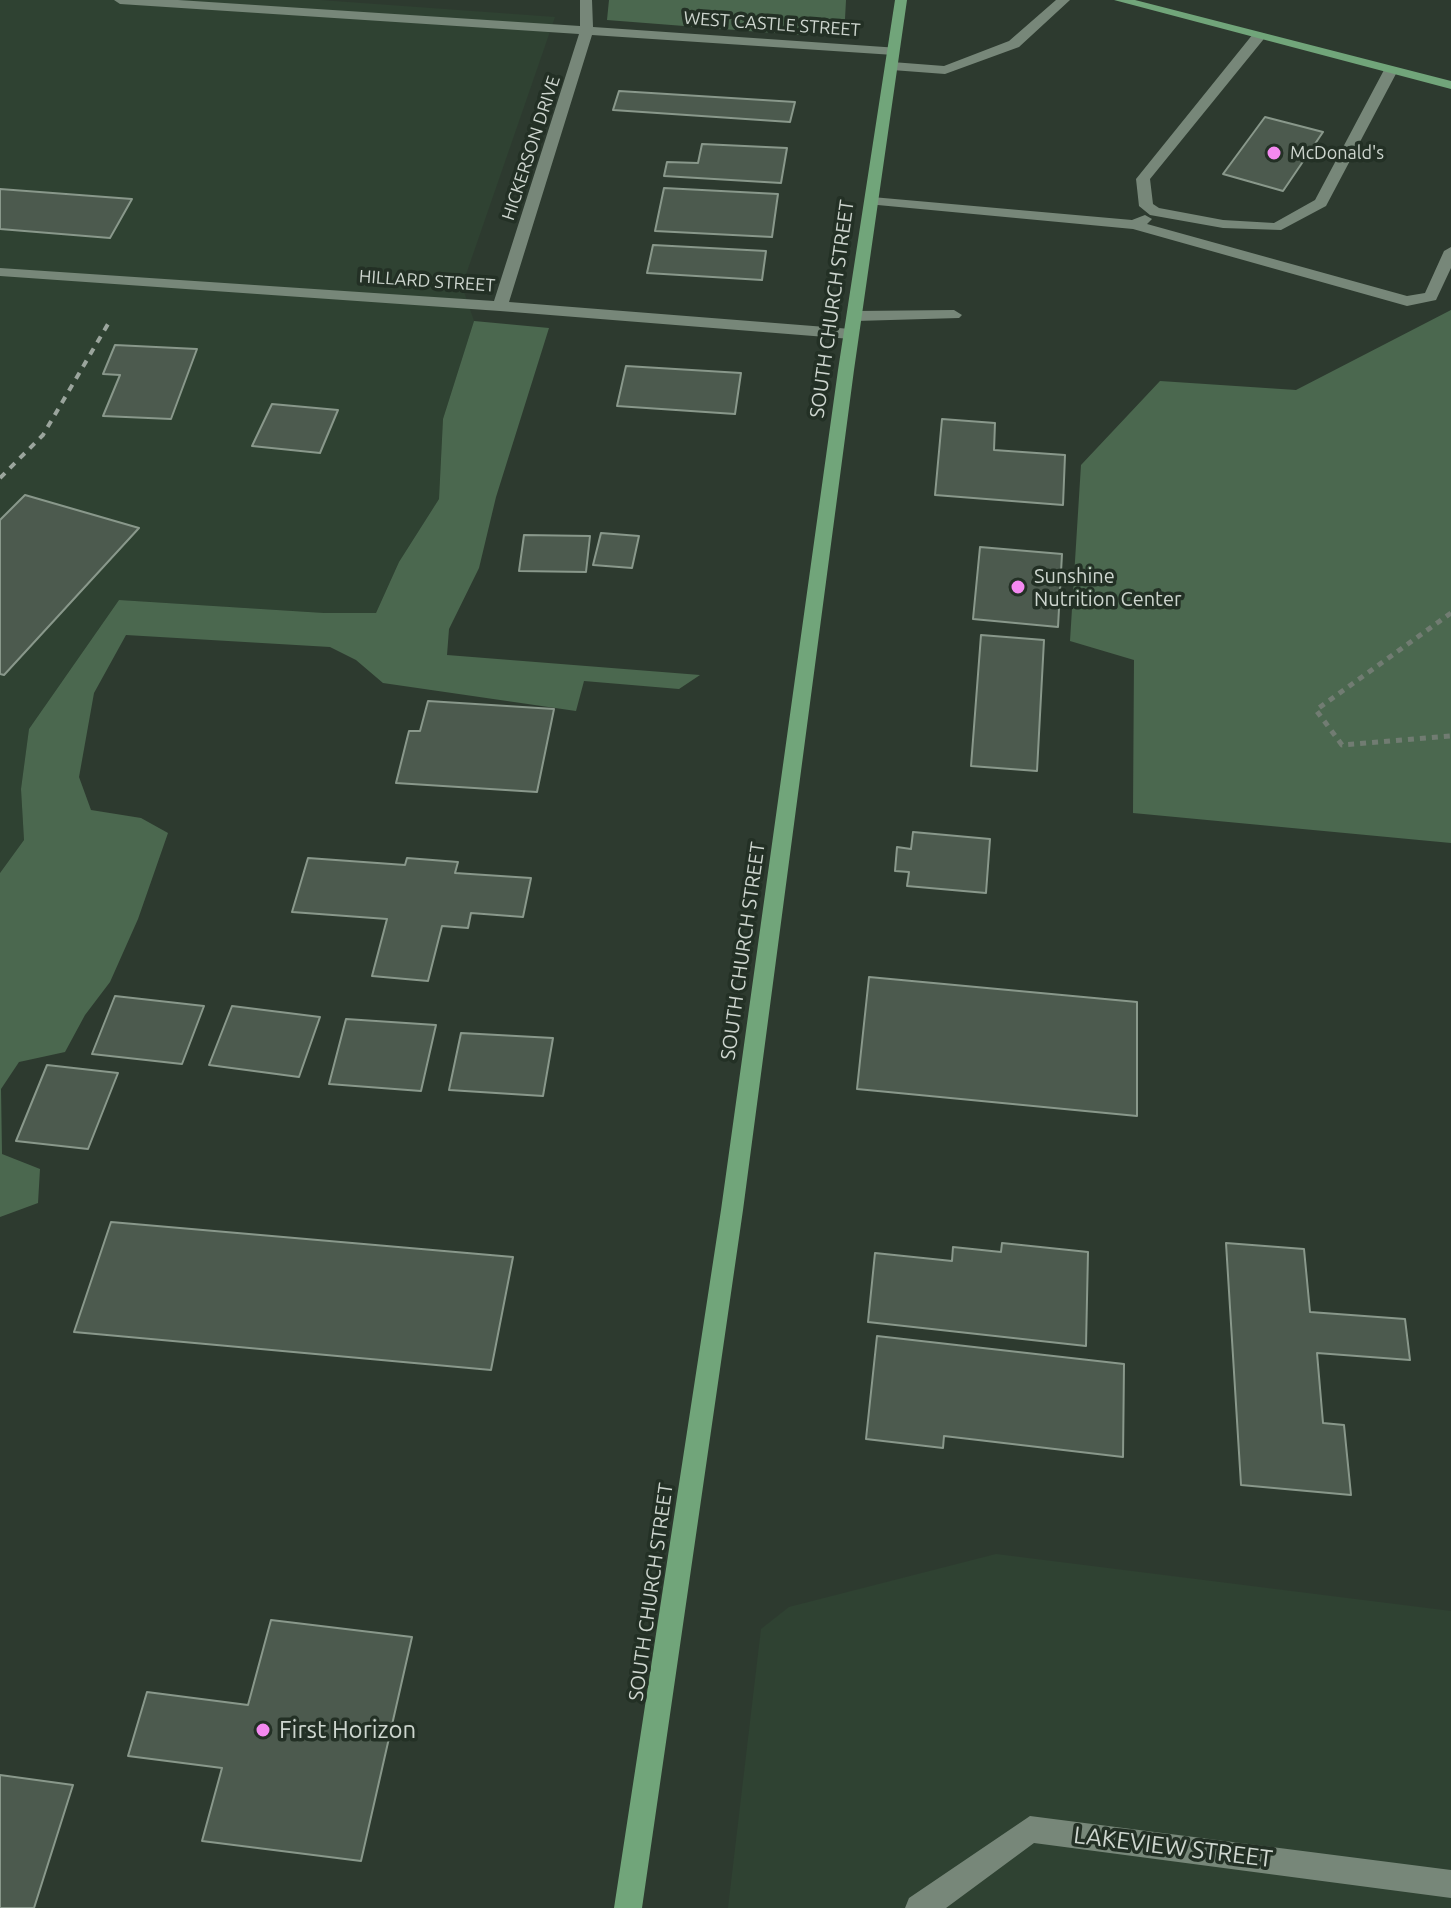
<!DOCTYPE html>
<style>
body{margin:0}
canvas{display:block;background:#2d3a2f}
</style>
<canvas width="1451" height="1908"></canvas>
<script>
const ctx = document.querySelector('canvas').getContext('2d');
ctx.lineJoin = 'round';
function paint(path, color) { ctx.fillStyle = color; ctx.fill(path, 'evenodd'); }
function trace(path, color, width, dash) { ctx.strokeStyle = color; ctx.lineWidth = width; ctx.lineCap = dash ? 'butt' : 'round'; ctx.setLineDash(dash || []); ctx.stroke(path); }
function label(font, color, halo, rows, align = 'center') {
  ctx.font = font + ' Ubuntu,sans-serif'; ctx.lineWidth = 7; ctx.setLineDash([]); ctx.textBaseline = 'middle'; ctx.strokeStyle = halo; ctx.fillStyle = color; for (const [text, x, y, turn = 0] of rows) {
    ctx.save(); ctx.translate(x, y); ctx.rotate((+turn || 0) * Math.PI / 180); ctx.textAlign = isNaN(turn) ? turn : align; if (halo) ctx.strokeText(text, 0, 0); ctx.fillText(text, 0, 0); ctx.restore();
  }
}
paint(new Path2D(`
 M0,0h320l235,17 -93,269 12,35 -31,98 -4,80 -40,63 -23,51h-52l-205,-13 -90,129 -8,60 3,51 -24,33z
 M996,1554l455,57v297h-723l33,-279 28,-22z`), '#2f4232');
paint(new Path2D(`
 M609,0h237l-1,19 -17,12 -28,4 -193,-15z
 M1451,310v533l-318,-30 1,-153 -64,-19 11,-176 79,-84 136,9z
 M474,321l75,7 -53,169 -17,71 -30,61 -2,26 253,20 -21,14 -95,-8 -8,30 -193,-28 -27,-23 -26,-13 -204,-12 -32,58 -15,84 12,33 50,8 27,15 -30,86 -28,63 -25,33 -20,37 -46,10 -18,27 1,65 38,15 -2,34 -38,14v-344l24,-33 -3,-51 8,-60 90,-129 205,13h52l23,-51 40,-63 4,-80z`), '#4b684f');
const building = new Path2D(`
 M619,91l176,11 -5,20 -177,-12z
 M1265,117l58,15 -40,59 -60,-17z
 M702,144l85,4 -6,35 -117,-7 3,-14 31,1z
 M664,188l114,6 -6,43 -117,-6z
 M0,189l132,10 -22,39 -110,-9z
 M653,245l113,6 -4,29 -115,-7z
 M115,345l82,4 -26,70 -68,-3 17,-41 -17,-1z
 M626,366l115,7 -6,41 -118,-8z
 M272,404l66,6 -18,43 -68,-7z
 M942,419l53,4 -1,27 71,5 -2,50 -128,-10z
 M25,495l114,33 -135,147 -4,-1v-154z
 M601,533l38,3 -7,32 -39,-3z
 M524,535l66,1 -4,36 -67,-1z
 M980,547l82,7 -4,73 -85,-8z
 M981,635l63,5 -7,131 -66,-5z
 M428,701l126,8 -17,83 -141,-9 13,-52h11z
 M913,832l77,7 -4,54 -79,-7 2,-14 -14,-1 2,-24 14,2z
 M308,858l97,7 2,-7 51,4 -3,11 76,5 -8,39 -52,-4 -3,15 -26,-2 -14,55 -56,-5 15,-57 -95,-7z
 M869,977l268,25v114l-280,-27z
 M115,996l89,10 -22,58 -90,-10z
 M232,1006l88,11 -21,60 -90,-12z
 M346,1019l90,6 -15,66 -92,-7z
 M461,1033l92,5 -10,58 -94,-6z
 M47,1065l71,8 -30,76 -72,-8z
 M111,1222l402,35 -22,113 -417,-38z
 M1002,1243l86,9 -2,94 -218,-24 7,-69 77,8 1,-14 48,5z
 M1226,1243l78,6 6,63 95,7 5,41 -93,-7 6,70 21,2 7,70 -110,-10z
 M877,1336l247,28 -1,93 -179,-21 -1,12 -77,-9z
 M271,1620l141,17 -51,224 -159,-20 20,-73 -94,-12 19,-64 101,13z
 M0,1775l73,10 -39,123h-34z`);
paint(building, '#4c5a4e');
trace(building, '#89988b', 2);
trace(new Path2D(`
 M1451,613l-135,97 26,35 109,-9`), '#717c72', 5, [6, 6]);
paint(new Path2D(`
 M1056,0h14l-51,47 -74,27 -53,-4 -7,-4 7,-4 52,4 65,-25z
 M1258,33l7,4 -2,3 -113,139 3,25 6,4 64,12 51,3 41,-23 69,-130 12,-3 2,3 -72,136 -45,24 -58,-2 -73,-13 -11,-9 -3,-27 117,-145z
 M872,197l260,23 13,-5 7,4 -5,5 260,72 18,-3 19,-42 7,-4v21l-15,32 -29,6 -274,-77 -266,-25v-6z
 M954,310l8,5 -3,3 -103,3 -8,-5 8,-5z`), '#778779');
paint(new Path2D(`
 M114,0h64l402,26v-26h12l1,27 306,21v6l-5,1 -302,-20 -83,267 342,27 8,5 -8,5 -351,-28 -500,-35v-8l494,33 85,-267 -459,-30z
 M1030,1816l421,54v28l-417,-55 -88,65h-41l4,-10z`), '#778779');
paint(new Path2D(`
 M895,0h12l-53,370 -111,840 -101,698h-28l107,-698 117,-840z
 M1114,0h21l316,81v8z`), '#71a57a');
trace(new Path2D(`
 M0,478l43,-43 65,-111`), '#9ba59d', 4, [7, 7]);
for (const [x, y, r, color] of [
 [1274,153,8,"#f489f0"],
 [1018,587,8,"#f489f0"],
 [263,1730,8,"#f489f0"]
]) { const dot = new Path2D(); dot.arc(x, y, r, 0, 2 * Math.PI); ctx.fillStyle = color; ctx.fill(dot); trace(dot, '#233025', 3); }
label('18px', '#ced6cf', '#233025', [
 ["WEST CASTLE STREET",772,24,4],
 ["HICKERSON DRIVE",531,148,-72],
 ["HILLARD STREET",427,281,4]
]);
label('18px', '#ced6cf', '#233025', [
 ["McDonald's",1290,153]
], 'left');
label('20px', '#ced6cf', '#233025', [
 ["SOUTH CHURCH STREET",832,309,-82],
 ["SOUTH CHURCH STREET",743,951,-82],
 ["SOUTH CHURCH STREET",651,1592,-82]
]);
label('20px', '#ced6cf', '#233025', [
 ["Sunshine",1034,576],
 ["Nutrition Center",1034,599]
], 'left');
label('24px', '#ced6cf', '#233025', [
 ["First Horizon",279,1730]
], 'left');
label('24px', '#ced6cf', '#233025', [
 ["LAKEVIEW STREET",1173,1847,7]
]);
</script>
